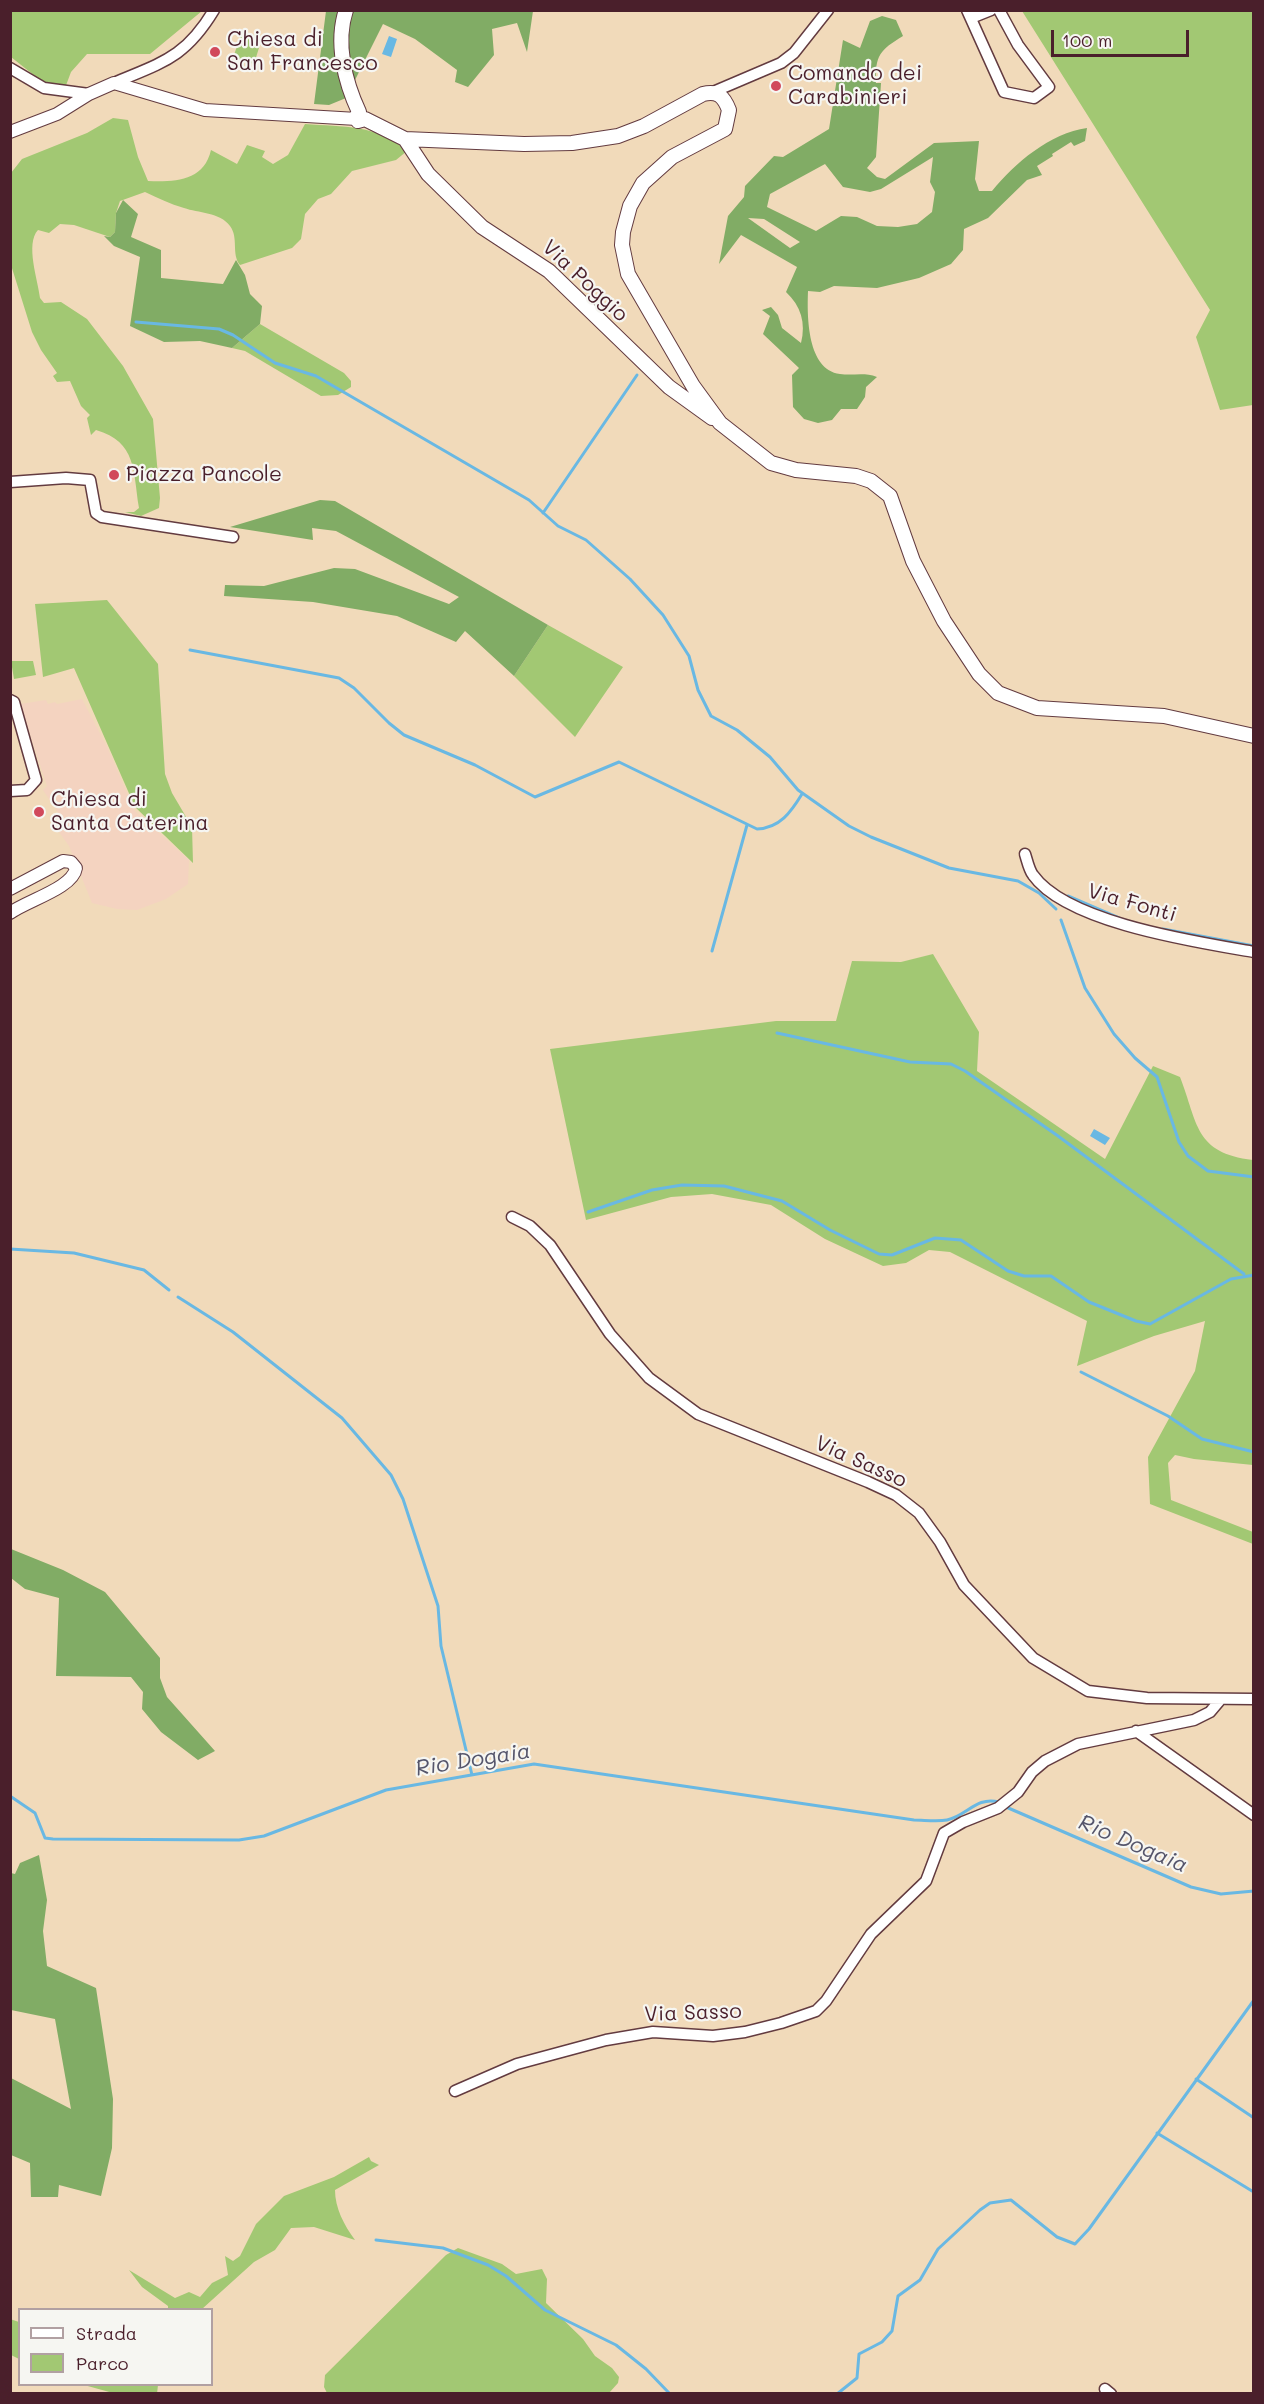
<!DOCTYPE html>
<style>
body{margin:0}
#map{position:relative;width:1264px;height:2404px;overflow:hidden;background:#f1daba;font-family:Mali,sans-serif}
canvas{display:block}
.frame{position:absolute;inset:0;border:12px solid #4a1f2b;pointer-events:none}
.legend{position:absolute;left:18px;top:2308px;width:195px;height:78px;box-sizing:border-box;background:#f6f6f2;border:2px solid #b1a0a2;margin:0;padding:8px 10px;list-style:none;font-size:18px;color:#4a1f2b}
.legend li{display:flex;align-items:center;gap:12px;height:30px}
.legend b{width:30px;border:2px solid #b1a0a2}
.scale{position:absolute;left:1051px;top:30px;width:138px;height:27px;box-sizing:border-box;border:3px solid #4a1f2b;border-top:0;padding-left:8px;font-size:18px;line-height:21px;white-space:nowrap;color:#4a1f2b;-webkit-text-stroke:4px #f6f6f2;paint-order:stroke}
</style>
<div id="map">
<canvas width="1264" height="2404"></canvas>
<div class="frame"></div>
<ul class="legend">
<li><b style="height:8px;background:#fff"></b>Strada</li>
<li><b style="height:16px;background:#a2c873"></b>Parco</li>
</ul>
<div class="scale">100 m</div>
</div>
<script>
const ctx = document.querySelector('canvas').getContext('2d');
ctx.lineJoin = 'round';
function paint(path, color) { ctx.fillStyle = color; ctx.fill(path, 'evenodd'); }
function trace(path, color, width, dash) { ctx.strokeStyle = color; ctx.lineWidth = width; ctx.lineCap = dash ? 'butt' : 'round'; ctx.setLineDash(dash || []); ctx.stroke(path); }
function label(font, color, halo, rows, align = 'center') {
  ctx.font = font + ' Mali,sans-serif'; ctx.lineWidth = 4.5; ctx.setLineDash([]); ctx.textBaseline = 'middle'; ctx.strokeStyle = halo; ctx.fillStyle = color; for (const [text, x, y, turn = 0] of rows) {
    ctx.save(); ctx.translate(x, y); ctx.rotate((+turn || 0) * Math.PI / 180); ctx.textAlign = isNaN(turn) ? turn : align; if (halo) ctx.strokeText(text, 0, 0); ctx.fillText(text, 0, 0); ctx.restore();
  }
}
paint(new Path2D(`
 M82,699l25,48 28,64 54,49 -1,24 -22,15 -29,11 -20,-1 -25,-6 -23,-57 -17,-24 7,-8 -16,-24 4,-4 -27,-82 26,-4 2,4 7,-2 2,2z`), '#f4d3c0');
paint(new Path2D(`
 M10,11h192l-52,43h-63l-16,18 -6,16 -20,-4 -34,-27z
 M1022,11h231v394l-33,5 -24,-73 14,-27z
 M242,31l20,7 -8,26 -21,-6z
 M113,118l15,2 10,37 10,24c27,1 56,0 63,-31l26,14 10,-19 18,6 -3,6 11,7 15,-9 17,-31c38,3 72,0 102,27l-11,9 -44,11 -21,23 -13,5 -13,15 -4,25 -9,9 -52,17c-9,-11 -1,-27 -10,-39 -10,-14 -32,-13 -46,-18 -14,-4 -26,-10 -39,-16l-25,9 -4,12 -1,19 -5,5 -36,-12 -14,-1 -11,9 -11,-3c-13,14 0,50 2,68l4,5 17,-1 26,17 36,47 30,53 7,79 -1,10 -18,8 -16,-4h9l5,-4c-6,-37 -2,-66 -43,-78l-5,5 -4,-17 3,-3 -9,-9 -11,-25 -13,1 -4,-6 4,-3 -16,-23 -9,-18 -21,-67v-92l11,-14 65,-26z
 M260,324l84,49 7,8v6l-13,8 -17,1 -76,-45 -13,-3z
 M107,600l51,64 7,110 7,19 20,34 1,36 -58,-56 -61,-139 -31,9 -8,-73z
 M548,625l75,42 -48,70 -61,-61z
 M11,661h22l3,14 -22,4z
 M933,954l46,78 -2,39 128,88 48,-93 27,11c18,46 14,76 73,83v305l-59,-6 -19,-4 -7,8 3,37 82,32v12l-103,-40 -2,-47 47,-86 10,-50 -51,15 -77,30 10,-45 -137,-69 -21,-2 -23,13 -23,3 -58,-27 -54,-34 -59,-11 -41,3 -85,23 -36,-171 226,-28h60l16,-60 49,1z
 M369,2157l2,4 8,4 -44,25c0,18 9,35 20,50l-41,-13 -23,1 -16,22 -21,12 -52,47h-34v-3l-26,-19 -13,-17 46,28 14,-6 11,5 12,-14 16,-8 -3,-19 8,5 7,-5 16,-32 28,-28 50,-19z
 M458,2248l44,16 14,10 26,-5 5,10 -1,24 37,36 12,17 17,12 7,9 -1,6 -9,10h-282l-3,-6 1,-12 121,-120z
 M10,2319l9,3v37l-8,-4z
 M84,2385h74l-1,9 -44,-1z`), '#a2c873');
paint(new Path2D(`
 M326,11h207l-6,41 -10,-29 -25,6 2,26 -26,32 -13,-5 2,-12 -42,-31 -32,-15 -37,74 -17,7 -15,-1z
 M882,16l14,4 7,16c-23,14 -28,19 -27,47h5l-5,74 -9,11 10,9 8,2 49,-36 45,-2 -4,38 4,12h13c23,-28 58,-58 95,-63l-2,13 -11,5 -3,-4 -19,12 1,2 -16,10 5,9 -15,5 -39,38 -24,11 -1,21 -12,14 -32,14 -42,10 -43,-2 -14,6 -12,-1c-1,25 -1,79 32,83 13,2 24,-2 37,3l-11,10 -1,10 -8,12h-16l-9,11 -14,3 -14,-4 -11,-12 -1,-32 7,-7 -36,-34 7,-18 -8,-6 9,-3 7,8 4,13 19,15c5,-20 0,-37 -15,-51l11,-25 -56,-32 -22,29 9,-48 16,-19 1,-11 29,-30 9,1 46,-28 14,-89 17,8 10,-27zM933,157l-3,25 5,10 -3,20 -15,12 -19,3 -21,-1 -20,-9 -16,-1 -25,15 -49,-24 3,-13 55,-30 18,23 27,5 11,-3zM748,218l16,1 36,23 -10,6z
 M123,200l15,14 -7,23 30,13v28l62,6 13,-24 9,15 5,19 12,12 -2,18 -28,24 -32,-7 -36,1 -34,-16 10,-69 -26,-11 -10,-10 6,1 5,-5 1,-19z
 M320,500l15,1 213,124 -34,51 -49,-45 -9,11 -59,-26 -84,-14 -89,-6 1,-11 39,1 70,-18 21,1 94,35 10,-7 -123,-66 -24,-3 1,12 -83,-13z
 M11,1549l52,21 42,22 55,66v20l7,19 48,54 -17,9 -37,-28 -19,-23 1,-17 -12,-15 -75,-1 3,-78 -34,-9 -14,-11z
 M39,1855l8,45 -4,31 4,35 49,22 17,111 -1,49 -11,48 -42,-11 -1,12h-27l-1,-34 -19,-8v-77l60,31 -16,-90 -44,-9v-137l4,1 5,-11z`), '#81ac65');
paint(new Path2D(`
 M389,36l8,3 -6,18 -9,-3z
 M1094,1129l16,9 -5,7 -15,-9z`), '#69b8e3');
trace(new Path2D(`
 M136,322l83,7 14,6 42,28 41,13 213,124 29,26 28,14 44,39 33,36 26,41 9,34 13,26 26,14 33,27 28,33 51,36 22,11 78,31 69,13 21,12 17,16
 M543,513l94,-138
 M190,650l149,28 15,10 35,35 15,12 71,30 60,32 84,-35 138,67c23,-1 34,-17 45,-35
 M1068,896l51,22
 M1061,920l24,68 29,46 21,24 22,19 22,65 9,14 20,15 46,6
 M1163,929l91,17
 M712,951l35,-126
 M777,1033l133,29 41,2 14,7 93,65 186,138
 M588,1212l64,-22 30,-5 42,1 58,15 48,29 49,24 13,1 43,-17 26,2 47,31 16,5h27l38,26 47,19 14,3 81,-45 23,-4
 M10,1249l64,4 70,17 25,20
 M178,1297l55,35 109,86 49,57 12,24 35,107 3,40 31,129
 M1081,1372l87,44 34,23 52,13
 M10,1796l25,17 10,25 8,1 186,1 25,-4 122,-46 148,-26 380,56c10,0 23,2 33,0 20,-4 29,-24 52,-18
 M1006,1807l185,80 30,7 33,-3
 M1196,2079l58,39
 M1157,2133l95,58
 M376,2240l67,8 45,17 18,11 39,34 71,35 30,24 24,25
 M837,2394l20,-16 2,-24 23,-12 10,-11 6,-35 22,-16 18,-31 42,-39 10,-7 21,-3 46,37 18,7 14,-15 165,-229`), '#69b8e3', 3);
const minor = new Path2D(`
 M967,10l37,82 30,6 15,-11 -31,-42 -19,-35
 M971,18l20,-8
 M10,68l34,20 45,6
 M114,83c49,-21 71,-25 100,-73
 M713,92l68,-29 13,-10 34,-43
 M10,482l56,-4 24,2 6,33 6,4 131,20
 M10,700l4,2 22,78 -9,10 -17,1
 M1025,854c2,6 4,16 8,21 34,48 164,67 221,77
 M512,1217l18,9 20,19 60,89 39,44 49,36 170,68 28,13 23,18 21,29 24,43 69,73 55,33 59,7 107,1
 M1136,1731l118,84
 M455,2091l62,-27 89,-24 47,-8 60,4 32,-4 36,-9 35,-12 10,-10 45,-67 55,-53 18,-48 19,-11 35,-14 20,-16 14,-20 13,-11 33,-17 116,-24 16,-8 11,-13
 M1105,2389l6,5`);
const tertiary = new Path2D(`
 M10,132l47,-18 32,-20 25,-11 91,27 152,9
 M10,889l53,-28 8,1 5,6c-3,20 -48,32 -66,45`);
const secondary = new Path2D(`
 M346,10c-11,33 -1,72 13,102
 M359,112l-3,5 2,4 7,-2 40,20 119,5 48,-1 46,-7 26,-10 59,-32c15,-4 21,3 26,16l-4,19 -53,28 -29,26 -13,23 -7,26 -1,13 6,29 65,112 27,37 51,40 25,7 60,6 15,5 19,15 23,65 31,60 35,53 19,19 39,15 127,8 90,20
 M405,139l23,35 54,53 67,44 120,116 43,31`);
trace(minor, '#633b40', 13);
trace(tertiary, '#633b40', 14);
trace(secondary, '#633b40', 16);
trace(minor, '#fff', 10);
trace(tertiary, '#fff', 12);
trace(secondary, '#fff', 14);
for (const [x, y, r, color] of [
 [215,52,6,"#d1495b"],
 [776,86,6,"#d1495b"],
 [114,475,6,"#d1495b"],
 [39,812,6,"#d1495b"]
]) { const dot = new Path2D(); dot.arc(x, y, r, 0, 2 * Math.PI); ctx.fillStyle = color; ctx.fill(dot); trace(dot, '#f6f6f2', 2); }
label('21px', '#4a1f2b', '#f6f6f2', [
 ["Chiesa di",227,40],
 ["San Francesco",227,64],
 ["Comando dei",788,74],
 ["Carabinieri",788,98],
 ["Piazza Pancole",126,475],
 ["Chiesa di",51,800],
 ["Santa Caterina",51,824]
], 'left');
label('21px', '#4a1f2b', '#f6f6f2', [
 ["Via Poggio",585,281,43],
 ["Via Fonti",1132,903,16],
 ["Via Sasso",861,1462,24],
 ["Via Sasso",693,2013,-2]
]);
label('italic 22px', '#55556b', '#f6f6f2', [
 ["Rio Dogaia",473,1760,-9],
 ["Rio Dogaia",1133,1844,23]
]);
</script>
